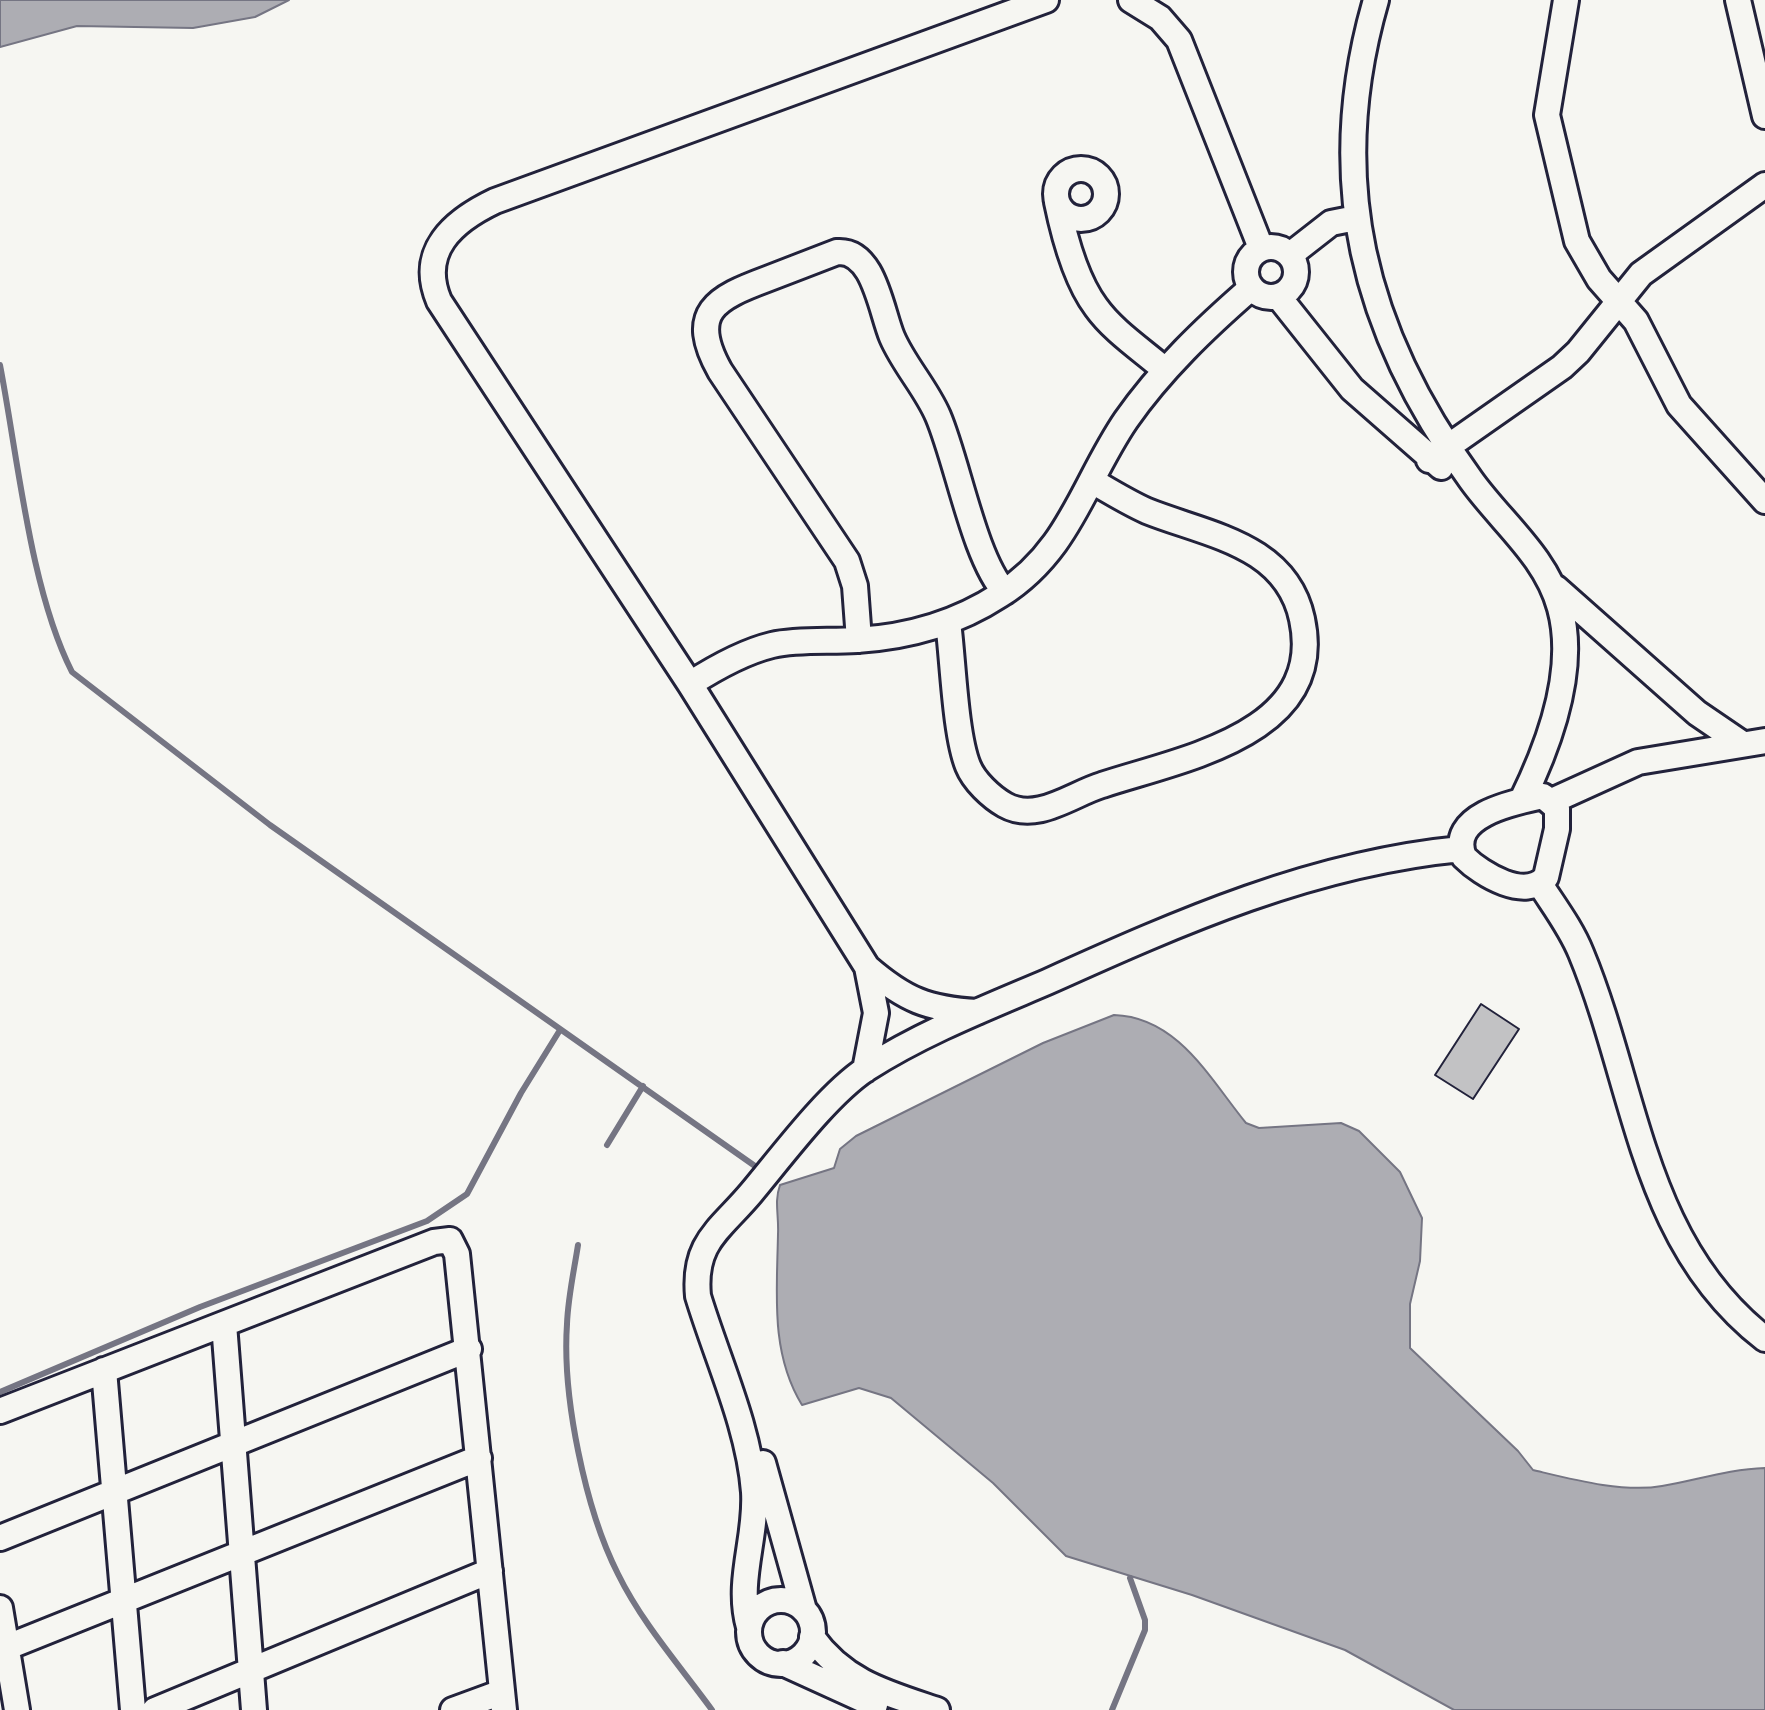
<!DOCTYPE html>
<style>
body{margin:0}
canvas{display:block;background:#f6f6f2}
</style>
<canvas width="1765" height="1710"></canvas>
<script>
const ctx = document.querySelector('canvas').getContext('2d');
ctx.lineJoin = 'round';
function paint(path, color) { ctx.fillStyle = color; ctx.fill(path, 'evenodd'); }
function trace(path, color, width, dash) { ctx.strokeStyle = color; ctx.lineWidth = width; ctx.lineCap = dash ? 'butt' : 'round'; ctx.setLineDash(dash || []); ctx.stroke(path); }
const water = new Path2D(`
 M0,0h289l-34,17 -62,11 -116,-2 -77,21z
 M1114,1015c64,2 96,64 132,108l13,5 82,-5 18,8 41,41 22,46 -2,43 -10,43v44l108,103 15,19c38,9 90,23 129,16 35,-6 67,-17 103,-18v242h-311l-109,-60 -153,-55 -126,-39 -73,-73 -102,-85 -32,-10 -57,17c-32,-52 -25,-113 -24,-171 1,-19 -4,-32 2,-49l54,-17 6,-19 16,-13 187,-93z`);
paint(water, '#adadb3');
trace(water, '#757583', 2);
trace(new Path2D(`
 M0,365c18,93 30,224 72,307l198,153 492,346
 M607,1145l36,-59
 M578,1245c-4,26 -10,52 -11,79 -5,72 18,185 51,250 24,49 62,92 94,136
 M0,1392l200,-85 227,-86 40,-27 54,-101 39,-63
 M1112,1710l33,-80v-10l-15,-42`), '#757583', 6);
const building = new Path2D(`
 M1481,1004l38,25 -46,70 -38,-24z`);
paint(building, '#c2c2c4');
trace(building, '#22223b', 2);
const minor = new Path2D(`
 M1131,0l29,18 19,22 82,208
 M1376,0c-52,179 -13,332 95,480 30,42 75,76 89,128 17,62 -11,137 -38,192
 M1566,0l-19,115 30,126 22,38 37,42 43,84 86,96
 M1738,0l27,116
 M1056 194a25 25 0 1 1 50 0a25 25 0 1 1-50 0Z
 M1057,202c7,34 18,77 39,105 17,24 46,43 69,63
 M1246 272a25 25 0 1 1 50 0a25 25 0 1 1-50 0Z
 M1290,255l41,-32 25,-5
 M1278,296l74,93 89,78
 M1429,460l133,-93 16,-15 63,-78 124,-89
 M1556,588l141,125 44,30
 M948,622c5,37 7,112 20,144 6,15 23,31 37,39 32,18 67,-11 97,-20 78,-26 225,-50 200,-166 -16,-75 -95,-84 -155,-108 -18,-8 -36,-19 -53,-29
 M859,640l-4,-54 -8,-25 -127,-190c-33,-59 -4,-73 47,-92 23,-9 47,-18 70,-27 37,-3 44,59 55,85 12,28 34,51 46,79 20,47 36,142 67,176
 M690,684c25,-16 53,-32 82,-39 27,-6 58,-3 85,-5 51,-3 100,-17 143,-45 70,-44 83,-112 126,-175 35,-50 79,-92 125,-132
 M1543,796l14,12v21l-11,48c-20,24 -64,-2 -82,-20 -17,-42 51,-55 79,-61z
 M1552,801l86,-39 127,-21
 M1540,884c14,22 31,44 41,69 56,135 60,290 184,386
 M977,1012c-49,-3 -72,-12 -110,-45l-177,-283 -251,-383c-21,-50 14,-80 56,-100l551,-201
 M865,1070l11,-57 -9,-46
 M224,1324l30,386
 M104,1370l29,340
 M0,1411l434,-169 16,-2 7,14 47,456
 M763,1463l41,147
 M0,1538l469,-189
 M749 1632a32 32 0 1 1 64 0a32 32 0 1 1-64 0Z
 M0,1608l17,102
 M749,1627c-13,-46 8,-89 5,-135 -5,-66 -37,-133 -56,-196 -5,-54 22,-66 53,-103 31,-37 76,-98 115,-124 56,-36 120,-61 181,-87 133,-60 266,-119 414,-133
 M812,1637c32,45 74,56 125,73
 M0,1650l479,-192
 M783,1663l92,42
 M155,1710l335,-139
 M453,1710l49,-18`);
trace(minor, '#22223b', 30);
trace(minor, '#f6f6f2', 24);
</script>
